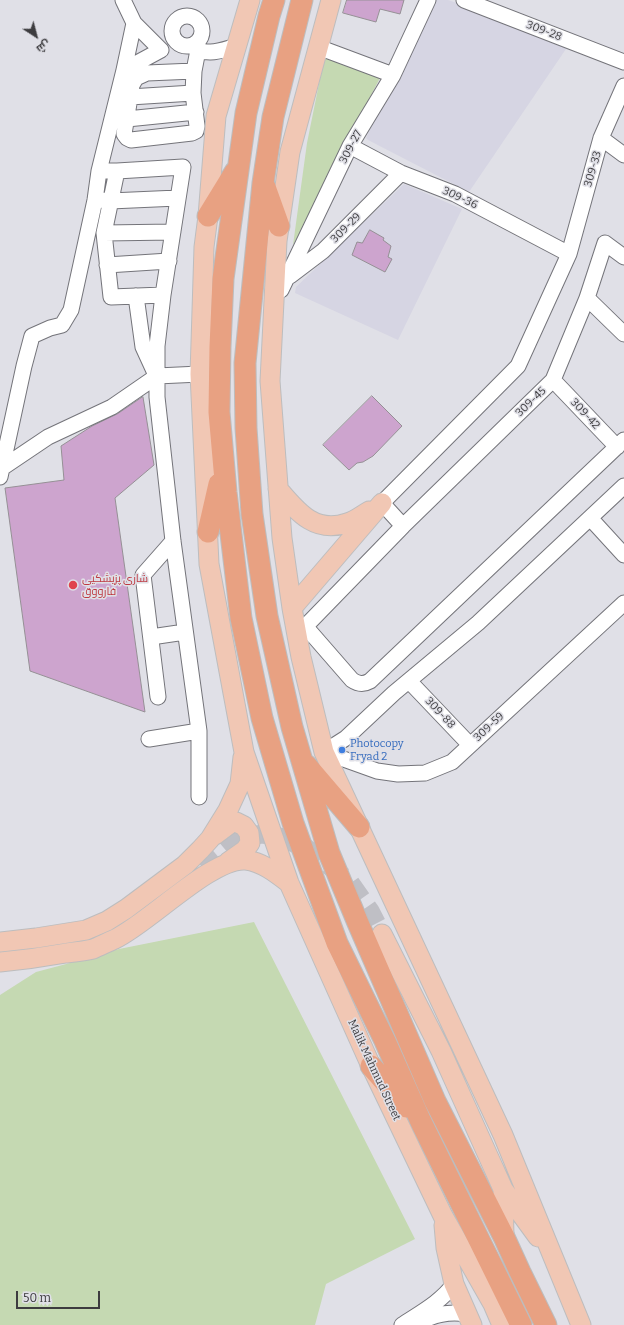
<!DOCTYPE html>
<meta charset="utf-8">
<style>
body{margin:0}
#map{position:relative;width:624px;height:1325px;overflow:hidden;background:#e0e0e7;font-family:Bitter,Cairo,serif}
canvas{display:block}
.north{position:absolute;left:16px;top:16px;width:40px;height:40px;-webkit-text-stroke:3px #e0e0e7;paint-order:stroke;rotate:144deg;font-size:11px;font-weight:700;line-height:16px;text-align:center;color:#3d3c3f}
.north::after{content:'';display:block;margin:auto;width:14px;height:18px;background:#3d3c3f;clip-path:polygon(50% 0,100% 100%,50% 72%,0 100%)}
.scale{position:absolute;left:16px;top:1291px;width:84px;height:18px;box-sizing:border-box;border:2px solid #3d3c3f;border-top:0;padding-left:5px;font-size:12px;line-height:14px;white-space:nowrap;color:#3d3c3f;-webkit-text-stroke:3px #e0e0e7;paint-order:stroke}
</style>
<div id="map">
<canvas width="624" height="1325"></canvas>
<div class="north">ش</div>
<div class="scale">50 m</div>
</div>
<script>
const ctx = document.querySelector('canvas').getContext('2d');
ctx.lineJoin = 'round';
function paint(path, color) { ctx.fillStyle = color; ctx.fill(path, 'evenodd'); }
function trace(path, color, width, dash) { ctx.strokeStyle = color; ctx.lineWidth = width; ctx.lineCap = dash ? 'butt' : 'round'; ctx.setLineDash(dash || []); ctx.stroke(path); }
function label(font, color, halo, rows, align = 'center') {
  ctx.font = font + ' Bitter,Cairo,serif'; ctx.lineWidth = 3; ctx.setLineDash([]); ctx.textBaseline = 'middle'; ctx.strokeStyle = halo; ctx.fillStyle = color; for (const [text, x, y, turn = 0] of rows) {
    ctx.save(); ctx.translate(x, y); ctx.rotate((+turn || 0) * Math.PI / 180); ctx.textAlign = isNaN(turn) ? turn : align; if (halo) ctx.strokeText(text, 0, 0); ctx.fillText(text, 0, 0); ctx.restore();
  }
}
paint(new Path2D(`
 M434,0h14l68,23 52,23 -99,146 -101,-52 -2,-2z
 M404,184l58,25 -64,131 -103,-47 1,-6z`), '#d6d5e3');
paint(new Path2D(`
 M326,49l54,29 -87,167 14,-102z
 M254,922l161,317 -89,45 -11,41h-315v-330l36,-23 34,-9 49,-14z`), '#c5d9b2');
const building = new Path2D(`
 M347,0h57l-4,14 -20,-5 -4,13 -33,-9z
 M370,230l14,8 -1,2 8,6 -3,11 4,2 -7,13 -33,-17 5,-13 5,1z
 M372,396l30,30 -29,30 -10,6 -6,1 -8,7 -26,-25z
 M143,397l11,68 -39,33 30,214 -115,-41 -25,-183 59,-8 -3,-34 31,-20 25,-12z`);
paint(building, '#cda4ce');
trace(building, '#959095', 1);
trace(new Path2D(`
 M202,867l33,-28 27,-5 18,3 26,11 43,33 21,30 12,23`), '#bfbfc5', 19, [19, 10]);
const minor = new Path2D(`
 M464,0l160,62
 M172 31a15 15 0 1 1 30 0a15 15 0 1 1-30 0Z
 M193,45c12,13 29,5 44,1
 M318,47l75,28
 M124,70l37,-20 -27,-27
 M194,71l-47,2 -11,5 -4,7 -8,49 3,4 4,2 61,-7 4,-2 1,-5 -4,-33 1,-22 4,-21
 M130,97l63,-4
 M127,119l69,-7
 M601,138l23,17
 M350,146l51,27 54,21 114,60
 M99,171h18l66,-4 -20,128 -6,51v51l16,144 26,190v66
 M117,171l-13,62 7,64 52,-2
 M101,200l9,1 68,-3
 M104,233l69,-1
 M107,265l62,-4
 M290,276l33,-25 78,-78
 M275,293l6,-3 69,-144 43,-71 35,-75
 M136,296l7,51 11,24
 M587,298l37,36
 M553,380l64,67
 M2,468l46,-31 64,-30 45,-31 43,-2
 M0,477l24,-111 8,-30 18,-8 12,-3 9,-15 24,-110 4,-29 25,-101 10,-47 -11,-23
 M591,519l33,36
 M403,526l-21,-23 136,-137 51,-112 32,-116 23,-52
 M305,626l47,54c6,4 11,5 18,1l254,-241
 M297,635l106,-109 150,-146 34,-82 18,-55 19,14
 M151,637l34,-5
 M409,681l61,64
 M158,697l-15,-122 30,-34
 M149,739l50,-8
 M324,752l22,-14 48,-45 84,-70 146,-137
 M324,752l53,19 21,3 27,-1 27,-11 172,-159
 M418,1324c15,-10 31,-13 49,-10
 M402,1325c18,-12 39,-23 52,-41`);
const major = new Path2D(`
 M250,0l-34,116 -8,100 -4,31 -4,127 9,190 35,188 45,131 82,183 72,150 50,88 9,21
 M331,0l-41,152 -13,89 -7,140 12,157 10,70 9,49 23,95 179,383 78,190
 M278,489c19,22 36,45 69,34 8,-2 15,-8 22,-12
 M292,608l90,-105
 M215,835l16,-12 5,-1 8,4 5,7 1,10 -5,7 -17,12
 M382,934l59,117 62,138 1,48
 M0,942l36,-4 50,-8 21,-9 19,-12 59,-44 15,-15 10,-11 18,-29 12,-26 3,-27
 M0,962c22,-2 44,-5 66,-9 9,-1 19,-2 27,-4 7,-3 15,-7 22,-10 34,-16 97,-82 131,-79 16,2 30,13 43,23
 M503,1189l35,48
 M444,1225l2,23 8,36 18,41`);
const highway = new Path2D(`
 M274,0l-5,16 -23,97 -23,166 -3,68 -1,65 7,80 15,126 21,100 31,105 44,120 48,98 36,81 100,203
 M302,0l-29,117 -10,66 -18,180 1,65 6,86 15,102 25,111 37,126 29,70 77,178 69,136 16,35 26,53
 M265,187l14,39
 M208,216l27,-44
 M208,532l11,-48
 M306,765l53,62
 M371,1066l36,41`);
trace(minor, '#74747a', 17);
trace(major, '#bdbdbe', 21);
trace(highway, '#bdbdbe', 23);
trace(minor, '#fff', 15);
trace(major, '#f1c7b4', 19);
trace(highway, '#e8a182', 21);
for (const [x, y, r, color] of [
 [73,585,5,"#e0444e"],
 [342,750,4,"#3f7fe0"]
]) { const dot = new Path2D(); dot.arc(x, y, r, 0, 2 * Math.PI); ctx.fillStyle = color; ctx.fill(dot); trace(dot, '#e0e0e7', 1.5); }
label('11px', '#3d3c3f', '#e0e0e7', [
 ["309-28",544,31,21],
 ["309-27",351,147,-62],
 ["309-33",593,169,-74],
 ["309-36",460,198,25],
 ["309-29",346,228,-45],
 ["309-45",531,402,-44],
 ["309-42",585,414,47],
 ["309-88",440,713,47],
 ["309-59",489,727,-43],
 ["Malik Mahmud Street",374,1070,65]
]);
label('11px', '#be3a42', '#e0e0e7', [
 ["شاری پزیشکیی",82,579],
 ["فارووق",82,592]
], 'left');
label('11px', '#366cbe', '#e0e0e7', [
 ["Photocopy",350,744],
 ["Fryad 2",350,757]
], 'left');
</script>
